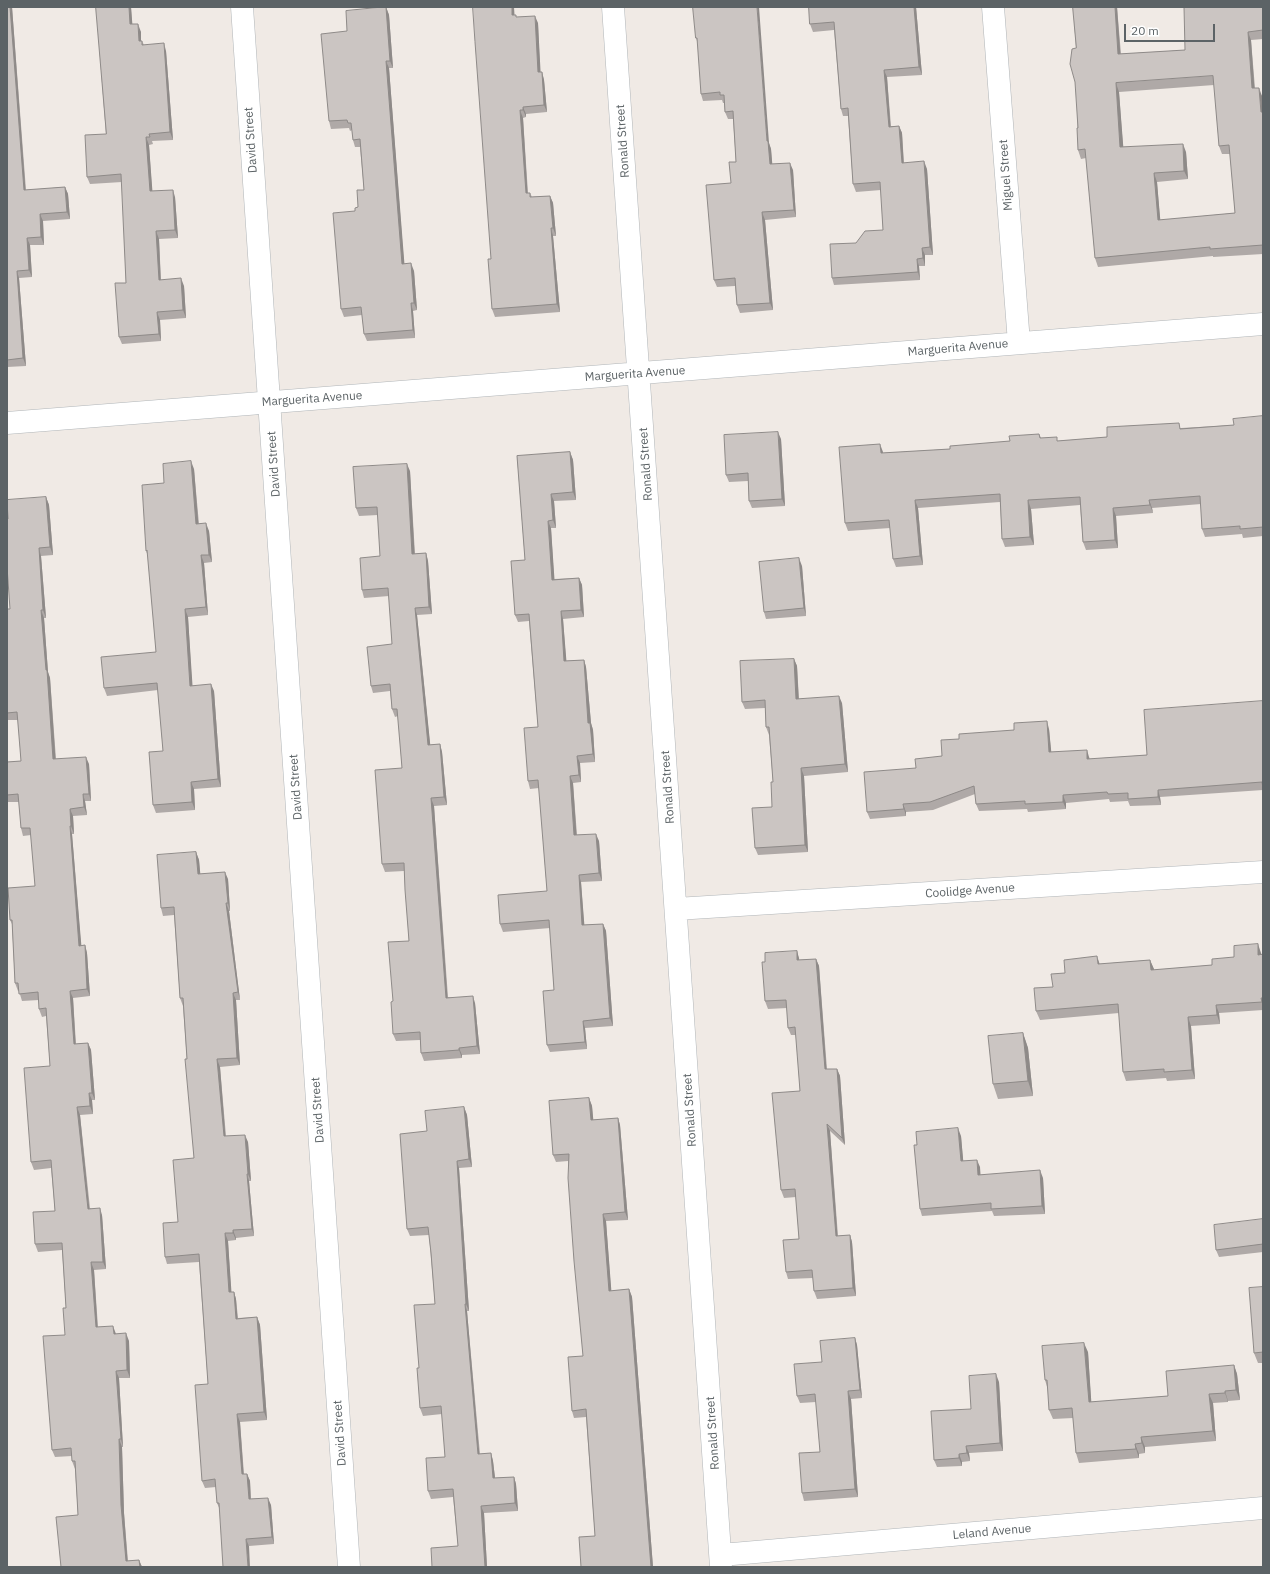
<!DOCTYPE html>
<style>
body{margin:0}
#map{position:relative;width:1270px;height:1574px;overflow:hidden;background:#f0eae5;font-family:"IBM Plex Sans",sans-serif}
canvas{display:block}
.frame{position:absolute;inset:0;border:8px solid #5c6366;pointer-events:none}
.scale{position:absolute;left:1124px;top:24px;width:91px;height:18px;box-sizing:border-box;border:2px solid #5c6366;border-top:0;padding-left:5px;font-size:12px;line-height:14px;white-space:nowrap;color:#5c6366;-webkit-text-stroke:3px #fff;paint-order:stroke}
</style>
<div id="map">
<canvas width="1270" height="1574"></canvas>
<div class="frame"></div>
<div class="scale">20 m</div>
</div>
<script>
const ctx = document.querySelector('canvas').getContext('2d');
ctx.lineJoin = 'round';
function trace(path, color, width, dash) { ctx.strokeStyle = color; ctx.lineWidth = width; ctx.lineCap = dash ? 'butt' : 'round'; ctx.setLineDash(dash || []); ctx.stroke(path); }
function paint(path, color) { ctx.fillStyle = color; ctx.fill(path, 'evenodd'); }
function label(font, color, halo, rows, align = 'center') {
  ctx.font = font + ' "IBM Plex Sans",sans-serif'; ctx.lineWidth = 3.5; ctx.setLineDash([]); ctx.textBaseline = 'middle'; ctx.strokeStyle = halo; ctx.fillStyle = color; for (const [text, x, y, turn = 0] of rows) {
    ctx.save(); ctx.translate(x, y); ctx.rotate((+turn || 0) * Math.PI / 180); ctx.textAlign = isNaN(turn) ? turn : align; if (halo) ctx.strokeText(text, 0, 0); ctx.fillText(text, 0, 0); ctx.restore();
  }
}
const minor = new Path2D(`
 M242,7l107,1560
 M613,7l108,1560
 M993,7l26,336
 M7,423l1256,-99
 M676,909l587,-37
 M721,1555l542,-47`);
trace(minor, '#b0b5b8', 23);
trace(minor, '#fff', 22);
paint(new Path2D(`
 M7,7h5l14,183 39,-3 3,7 2,25 -27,2 1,24h-14l2,32 -13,1 7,88 -19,1z
 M96,7h35l1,17 9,8v9h1l2,4 22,6 7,89 -21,1 1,3 -4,1 3,46 23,6 3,41 -19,1 2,41 23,6 2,32 -26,2 1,21 -39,3 -3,-7 7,-54 -4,-101 -32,2 -3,-7 19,-43z
 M386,7l3,8 4,53h-4l15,196 10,7 3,39 -4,1 2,27 -48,3 -3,-7 -2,-19 -18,2 -3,-8 14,-98 3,-4 6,-17 -4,-43h-5l-2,-7 -1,-10 -2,1 -1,-3 -18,1 -2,-8 18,-90z
 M693,7l76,136 2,6 1,15 21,6 3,47 -31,3 8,90 -33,3 -3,-8 -2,-19 -18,1 -3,-7 17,-97 5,-21 -3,-43h-5l-3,-7 -1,-9h-1l-1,-3 -19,1 -2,-7 -3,-50 -2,-6z
 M809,7h107l6,68 -35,2 4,49h8l3,7 2,30 23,6 6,86h-8v11h-6l1,14 -86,5 -2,-7 24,-35 27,-13 -2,-40 -25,2 -3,-8 -5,-68h-5l-2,-7 -7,-79 -21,2 -3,-8z
 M1073,7h44l4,47 64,-4 78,-43v32l-12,1 4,48 7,8 1,14v144l-50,3v-1l-115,11 -3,-9 -9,-100 -5,1 -3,-9 -2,-102zM1214,85l5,61 3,8h8l5,59 -75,7 -3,-38 31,-3 -2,-27 -63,-5 -4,-55z
 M514,15h2v2l22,6 2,49h2l2,8 3,32 -21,2v3l-3,1 5,75h2l2,4 18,-1 3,7 3,33h-3l7,76 -65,5 -3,-8 -1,-50z
 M1263,416v120l-20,2 -1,-4 -37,3 -3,-8 -1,-25 -49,4 1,5 -37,3 2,32 -32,2 -3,-8 -3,-37 -49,4 3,36 -29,2 -3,-8 -2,-37 -82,6 5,57 -27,2 -3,-8 -3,-31 -42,3 -3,-8 38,-71v1l67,-4 60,-8 29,-7 2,4 17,3 49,-4 74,-9 53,-3z
 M781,439l4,67 -33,2 -3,-7 -1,-20 -19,1 -3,-7z
 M570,452l3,8 3,40 -22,1 2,27h-5l3,51 25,-1 3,7 2,32 -21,2 3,42 18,-1 2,7 5,56 2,7 2,32 -15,1 1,19 -8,1 4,52 22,6 3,40 -21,1 3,43 19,-1 3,7 7,95 -28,2 2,21 -37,3 -3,-7 7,-55 -4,-62 -47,4 -3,-8 47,-33 -8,-103 -9,1 -2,-8 10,-54 -9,-106 -11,1 -3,-7 10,-55 -8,-104z
 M194,469l5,55 10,7 3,31 -8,1 4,52 -20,2 4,69 22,5 7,96 -27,2 1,21 -39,3 -3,-8 10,-54 -5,-61 -51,6 -3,-8 52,-36 -8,-96 -2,-5z
 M410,471l5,83 11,-1 2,8 4,53 -15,1 13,130 10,-1 2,8 5,53 -13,1 14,191 27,6 5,51 -18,1v3l-38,3 -3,-8 -1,-13 -24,1 -3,-7v-33l16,-60 -5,-70 -19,1 -3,-8 20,-96 -4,-52 -3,1 -3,-8 -2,-18 -17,2 -2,-7 21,-42 -3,-48 -25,2 -2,-8 18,-34 -2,-41 -19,1 -3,-8z
 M46,497l3,8 4,50 -12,1 5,62h-2l4,54 2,6 6,81 33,5 2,37h-6l2,14 -14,1 1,18h-2l9,112 4,-1 2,8 3,43 -17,2 3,46 12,-1 3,7 4,50h-3l1,14 -13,1 10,93 12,7 4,54 -12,1 4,57 18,7 13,7 1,37h-11l4,69h-1l2,66 4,48 11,-1 3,7h-81l17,-52 -3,-46 -3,-8v-5l-17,1 -3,-7 13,-115 1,-27 -4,-58 -24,2 -3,-8 20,-33 -4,-43 -17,2 -3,-8 19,-96 -4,-50 -4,1 -3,-8v-9l-17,1 -3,-10h-1l-3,-8 -3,-59 -2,-4 25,-34 -4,-51 -8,1 -2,-8 -2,-26h-12v-40l14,-1 -3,-41h-11v-111h3z
 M802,566l4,50 -40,3 -2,-7z
 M794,659l3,7 2,33 43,4 6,69 -44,4 4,76 -50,3 -3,-7 17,-41 1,-25 -4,-47 -3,-8 -1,-19 -20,1 -3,-7z
 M1263,701v89l-103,7 1,8 -31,1 -2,-5 -18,1 -1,-3 -43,4v6l-38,3 -1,-3 -48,2 -3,-7 -1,-10 -42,16 -27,2v4l-36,3 -3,-7 49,-44 26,-12 17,-17 55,-9 35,-1 2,23 38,5 1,2 57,-4z
 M196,852l3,8 1,14 28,5 2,32h-1l11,89h-4l4,65 -20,2 6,69 22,6 3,39h-2l5,55 -18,2v2l-8,1 3,51h3l2,7 2,19 19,-1 3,8 7,95 -27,2 4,52h3l3,7 1,18 20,6 3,39 -25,2 -29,-36 -3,-7 -1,-16 -11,1 -3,-7 6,-97 -9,-122 -32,2 -2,-7 13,-35 16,-64 -11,-152 -3,-8 -6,-83 -11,1 -2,-8z
 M797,951l2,9 17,-1 3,7 8,103h10l3,7 5,69 -15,-14 8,105 12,-1 2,7 4,54 -39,3 -3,-8 -1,-13 -25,1 -2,-7 13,-33 -3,-42 -12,1 -3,-8 19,-99 -4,-56h-5l-3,-7 -1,-20 -19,1 -3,-8v-39z
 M1261,953v1h2v56l-44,3 1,11 -29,2 4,53 -28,2 -1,-3 -40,3 -3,-9 -4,-59 -79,7 -4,-9 17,-24 12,-14 35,-9 50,-4 4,10 58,-5 22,-8z
 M1023,1033l5,15 5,48 -35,3 -5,-15z
 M589,1098l3,8 1,14 25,-2 2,7 8,95 -22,1 5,70 18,-2 3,8 21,270h-72l14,-31 -9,-119 -12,1 -2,-7 11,-55 -15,-195 -12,1 -3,-7z
 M464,1107l3,8 5,52 -13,1 10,143h-2l13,143 11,-1 2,8 2,17 19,-1 2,7 2,27 -34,2 3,54h-55l26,-21 -5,-49 -22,2 -3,-8 17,-34 -3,-43 -19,2 -3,-8 -1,-40 16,-64 -6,-69 -19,1 -3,-7 20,-98z
 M961,1136l2,25 17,6v8l63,3 2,36 -51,2 -2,-5 -70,5 -2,-7z
 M1263,1219v33l-44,5 -3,-7z
 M1263,1287v76h-5l-4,-10z
 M855,1338l2,7 5,53 -11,1 7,98 -54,4 -2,-8 18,-41 -4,-50 -16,1 -3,-7 25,-34z
 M1088,1352l3,50 77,-6 66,-31 3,9 3,26 -12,1v1l-15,1 3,38 -71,6v6l-6,1v4l-60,5 -3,-10 -3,-35 -20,1 -4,-9 -1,-20 -3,-10z
 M999,1382l4,69 -34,2 1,8 -8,1v4l-25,1 -3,-7 37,-51z`), '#afa9a7');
paint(new Path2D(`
 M10,7h2l14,190 -2,-7z
 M129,7h2l2,25 -3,-8z
 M386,7l3,8 4,53 -3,-7z
 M512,7h2l1,16 -3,-8z
 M757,7h2l10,136 2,6 2,23 -3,-8 -3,-23z
 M914,7h2l6,68 -3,-8z
 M1115,7h2l4,56 -3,-9z
 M535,16l3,7 3,57 -3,-8z
 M138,24l3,8v16l-2,-7z
 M1248,32l3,8 4,57 -3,-9z
 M164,43l2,8 7,89 -3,-8z
 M386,61l3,7 16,203 -3,-7z
 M884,70l3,7 4,57 -2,-7z
 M542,72l2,8 3,32 -3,-7z
 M1116,83l3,9 5,64 -4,-9z
 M1259,88l3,8 1,22 -2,-6z
 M523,107l3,7v3l-3,-7z
 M520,110l3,8 5,83 -2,-8z
 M899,126l3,7 2,37 -2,-7z
 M146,137l3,8 4,54 -3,-8z
 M1183,144l3,8 2,27 -4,-8z
 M924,161l3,8 6,86 -3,-8z
 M790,163l3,7 3,47 -2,-7z
 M1154,173l3,9 4,46 -3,-8z
 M65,187l3,7 2,25 -3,-7z
 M173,190l2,7 3,41 -3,-8z
 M550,196l3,7 3,33 -3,-8z
 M762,212l3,8 8,90 -3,-7z
 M40,214l3,7 1,24 -3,-8z
 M551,228l2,8 7,76 -3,-8z
 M156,231l3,8 2,49 -2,-8z
 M27,238l3,7 2,32 -3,-7z
 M922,248l3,7v11l-2,-8z
 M917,259l2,7 1,14 -2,-8z
 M411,263l3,8 3,39 -3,-7z
 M17,271l2,7 7,88 -3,-8z
 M181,278l3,8 2,32 -3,-8z
 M411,303l2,8 2,27 -2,-8z
 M157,312l3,8 1,21 -2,-7z
 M778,432l3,7 4,67 -3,-7z
 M880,444l3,8 1,9 -3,-8z
 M570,452l3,8 3,40 -3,-8z
 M191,461l3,8 5,63 -3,-8z
 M407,464l3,7 5,91 -3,-8z
 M551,494l3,7 2,27 -3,-8z
 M46,497l3,8 4,50 -3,-8z
 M915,500l3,8 5,57 -3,-9z
 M1028,500l3,9 3,36 -4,-8z
 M1149,500l3,8 1,5 -3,-8z
 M1113,508l3,8 2,32 -3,-8z
 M548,521l3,7 4,59 -3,-7z
 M206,523l3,8 3,31 -3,-7z
 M39,548l2,8 5,62 -3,-8z
 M426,553l2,8 4,53 -3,-7z
 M201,555l3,8 4,52 -2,-8z
 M799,558l3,8 4,50 -2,-8z
 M579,578l3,7 2,32 -3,-7z
 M415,608l2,7 14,137 -3,-7z
 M185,609l3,8 5,76 -3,-7z
 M41,610l3,8 4,54 2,6 6,89 -3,-8 -7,-89z
 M561,611l2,8 4,49 -3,-7z
 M794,659l3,7 2,40 -3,-7z
 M584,660l2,7 5,56 2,7 2,32 -2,-8 -5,-31z
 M211,684l3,7 7,96 -3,-8z
 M839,696l3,7 6,69 -3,-8z
 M1047,721l2,8 3,30 -3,-7z
 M440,744l2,8 5,53 -3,-8z
 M1087,750l2,7 1,10 -3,-8z
 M577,756l3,7 1,19 -2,-7z
 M86,757l3,7 2,37 -2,-7z
 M801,768l3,8 4,76 -3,-7z
 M570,776l3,7 4,60 -3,-8z
 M191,782l3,7 1,21 -3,-8z
 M1158,790l2,7 1,8 -3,-8z
 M83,794l2,7 2,14 -3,-8z
 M1063,795l3,8v6l-3,-7z
 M431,798l3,8 14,199 -2,-7z
 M903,804l3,8v4l-2,-7z
 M70,809l3,7 1,18 -3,-8z
 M70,826l2,8 10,119 -3,-7z
 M596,834l3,7 3,40 -3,-8z
 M196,852l3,8 2,21 -3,-7z
 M225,872l3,7 2,32 -2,-8z
 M579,875l2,7 4,51 -3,-8z
 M226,903l3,8 11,89 -2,-8z
 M603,924l3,7 7,95 -3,-8z
 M1258,944l3,9 1,10 -4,-8z
 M85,945l2,8 3,43 -3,-7z
 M797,951l2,7 1,9 -3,-7z
 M1097,956l3,9 -2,-1z
 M816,959l3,7 8,111 -2,-8z
 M1150,960l4,9v10l-3,-9z
 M70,991l3,7 3,54 -2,-8z
 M233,993l3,7 4,65 -3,-7z
 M473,996l2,7 5,51 -3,-8z
 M1216,1005l3,8 1,11 -3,-9z
 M1188,1017l3,9 4,53 -3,-9z
 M583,1021l2,7 2,21 -2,-7z
 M1023,1033l5,15 5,48 -5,-15z
 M88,1043l3,7 4,50 -3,-7z
 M459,1048l3,7v3l-3,-8z
 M217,1059l3,8 6,77 -2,-8z
 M837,1069l3,7 5,69 -3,-7z
 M89,1093l3,7 1,14 -3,-8z
 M589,1098l3,8 2,21 -3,-7z
 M77,1107l3,8 10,101 -2,-7z
 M464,1107l3,8 5,52 -3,-8z
 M618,1118l2,7 8,95 -3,-8z
 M827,1124l3,7 8,112 -2,-7z
 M958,1128l3,8 3,33 -3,-8z
 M245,1135l3,7 3,39 -3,-7z
 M977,1160l3,7 1,15 -3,-7z
 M457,1161l2,7 10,143 -3,-7z
 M1040,1170l3,8 2,36 -3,-8z
 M247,1174l2,7 5,55 -2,-7z
 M100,1208l2,7 4,54 -3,-7z
 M603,1214l3,7 6,78 -3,-8z
 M233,1230l3,8v2l-3,-7z
 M225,1233l3,8 4,59 -3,-8z
 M850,1235l2,7 4,54 -3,-8z
 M91,1262l3,8 4,65 -2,-8z
 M629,1289l3,8 21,270h-2z
 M234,1292l2,7 2,27 -2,-7z
 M465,1304l2,7 13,151 -2,-8z
 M257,1317l3,8 7,95 -3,-8z
 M113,1326l3,8h-2z
 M126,1333l3,8 1,37 -3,-8z
 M855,1338l2,7 5,53 -2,-8z
 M1084,1343l4,9 4,60 -3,-10z
 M1234,1365l3,9 3,26 -4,-10z
 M116,1371l3,7 4,69 -2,-8z
 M996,1374l3,8 4,69 -3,-8z
 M848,1391l3,8 7,98 -3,-8z
 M1225,1391l3,10v1l-3,-9z
 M1209,1394l4,9 3,38 -3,-10z
 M237,1414l3,8 4,59 -2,-7z
 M1141,1437l4,10v6l-3,-10z
 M119,1439l3,8 2,66 4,54 -2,-6 -5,-56z
 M1135,1444l4,10v4l-3,-9z
 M966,1446l3,7 1,8 -3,-8z
 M491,1453l2,8 3,25 -3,-8z
 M959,1454l3,8v4l-3,-8z
 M247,1474l3,7 1,26 -2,-8z
 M514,1477l2,7 2,27 -3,-8z
 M268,1498l3,7 3,39 -2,-7z
 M481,1506l3,7 3,54h-2z
 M246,1539l3,7 1,21h-2z
 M139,1560l3,7h-2z`), '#8e8a88');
const building = new Path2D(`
 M7,7h3l14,183 41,-3 2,25 -27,2 1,23 -14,1 2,32 -12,1 6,87 -16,2z
 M96,7h33l1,17h8l1,17h3v4l22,-2 6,89 -21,2 1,3h-4l4,54 23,-1 2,40 -19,1 3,49 22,-2 2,32 -26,2 2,22 -40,3 -4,-54h11l-5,-109 -34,3 -2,-42 21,-1z
 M386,7l4,54h-4l16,203 9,-1 3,40h-3l2,27 -49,4 -3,-27 -20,2 -8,-96 22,-2v-3l3,-1 -1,-17h7l-4,-51 -7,1 -2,-17h-3l-1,-3 -18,1 -8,-87 26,-3 -1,-20z
 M473,7h39v8h4v2l19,-1 3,56h4l2,33 -21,2v3h-3l6,83h4v4l20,-1 3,32h-2l6,76 -65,5 -4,-50h3l-16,-217z
 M693,7h64l10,134h1l2,23 20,-1 4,47 -32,2 8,91 -33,2 -2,-27 -21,2 -8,-95 25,-2 -2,-21h7l-3,-51 -8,1 -1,-17h-4v-3l-19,2 -4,-56h-1z
 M809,7h105l5,60 -35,3 5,57 10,-1 3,37 22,-2 6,86 -8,1 1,10 -6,1 1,13 -86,6 -2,-34 26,-1 9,-12 18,-1 -3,-48 -27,2 -5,-76 -7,1 -7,-87 -24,2z
 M1073,7h42l3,47 67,-4 -1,-43h79v23l-15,2 4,56h7l2,24h2v133l-53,4v-2l-115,11 -10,-109 -7,1 -1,-22h1l-3,-46 -5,-18 2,-15 4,-1zM1213,76l6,70 10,-1 6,68 -77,7 -4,-47 30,-2 -1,-27 -63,3 -4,-64z
 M1263,416v111l-23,2v-3l-38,3 -2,-33 -51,4 1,5 -37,3 2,32 -32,2 -3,-45 -52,3 2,37 -28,2 -2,-45 -85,6 5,56 -27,3 -4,-39 -44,3 -6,-76 41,-3 1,9 69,-4v-3l60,-5 -1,-5 30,-2 1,4 17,-1v4l50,-4v-10l72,-4 1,6 54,-4 -1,-6z
 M778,432l4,67 -33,2 -1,-28 -22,2 -2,-40z
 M570,452l3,40 -22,2 2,26 -5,1 4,59 27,-2 2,32 -20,1 3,50 20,-1 4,63h2l3,31 -16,2 2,19 -9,1 4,59 22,-1 3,39 -20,2 3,50 21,-1 7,94 -27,3 2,21 -38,3 -4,-54 11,-1 -5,-70 -49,4 -2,-29 49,-4 -9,-111 -10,1 -4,-53 14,-1 -9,-113 -14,1 -4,-54 14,-1 -8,-104z
 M191,461l5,63 10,-1 3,32h-8l5,52 -21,2 5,77 21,-2 7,95 -27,3 1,20 -39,3 -4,-53 14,-1 -6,-68 -53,5 -3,-31 55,-5 -9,-102 -1,1 -4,-66 22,-2 -1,-19z
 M407,464l5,90 14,-1 3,54 -14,1 13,137 12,-1 4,53 -13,1 15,200 27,-2 4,50 -18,2v2l-38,3 -1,-21 -27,2 -2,-32 2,-1 -5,-59 21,-1 -4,-51 -1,-27 -22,1 -7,-94 27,-2 -5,-59h-5l-2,-25 -19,2 -4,-39 25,-3 -4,-56 -26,2 -2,-32 20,-2 -3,-49 -21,1 -3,-41z
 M46,497l4,50 -11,1 4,62h-2l5,60h1l6,89 33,-2 3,37h-6l1,13 -14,2 1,17h-1l9,120 6,-1 2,44 -17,2 4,53 14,-1 4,50h-3l1,13 -13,1 11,102 12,-1 3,54h-12l5,65 17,-1 1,8 12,-1 1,37 -11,1 5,68h-2l2,66 5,56 13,-1 1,7h-79l-5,-50 22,-2 -3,-54h-3l-1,-13 -19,2 -9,-114 22,-1 -2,-27h3l-4,-65 -27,1 -2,-32 22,-1 -4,-51 -20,2 -7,-94 26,-2 -4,-58 -7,1 -1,-17 -19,2 -1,-11h-3l-3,-63h-2l-2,-32 27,-2 -5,-58h-9l-3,-34 -11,1v-33l14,-1 -4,-49 -10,1v-104h3l-3,-42v-48h1l-1,-19z
 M799,558l5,50 -40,4 -5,-50z
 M794,659l2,40 43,-3 6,68 -44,4 4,77 -50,3 -3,-40 20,-1 -1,-25h2l-4,-55h-3l-1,-27 -23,2 -2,-41z
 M1263,701v87l-1,-6 -104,8v7l-30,2v-6l-20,1 -1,-2 -44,3v7l-38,2v-3l-49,3 -2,-18 -44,16 -27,2 1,5 -37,3 -3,-40 52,-4 -1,-9 27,-3 -1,-16 18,-1v-5l55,-4v-7l33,-2 2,31 38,-2v9l60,-4 -3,-45z
 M196,852l2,22 27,-2 3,31h-2l12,89 -5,1 4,65 -20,1 7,77 21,-1 3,39h-1l5,55 -19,1v3h-8l4,59h5l2,27 21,-2 7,95 -27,2 5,60h5l2,25 19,-1 4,39 -26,2 2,28h-25l-4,-64h-2l-2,-24 -13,2 -7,-96 13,-1 -9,-130 -34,3 -2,-34 15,-1 -5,-62 21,-2 -9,-99h2l-4,-61h-3l-6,-91 -13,1 -4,-53z
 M1258,944v11l5,-1v44h-2l1,4 -46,3 1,10 -29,2 4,53 -28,2v-3l-41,3 -5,-68 -82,7 -2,-23 19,-1 -2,-13 14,-1 -1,-13 33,-4 1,8 52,-4 1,10 61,-5v-6l22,-2v-11z
 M797,951v9l19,-1 9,110h12l5,69 -15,-14 9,112 14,-1 3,53 -39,3 -2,-21 -26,2 -3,-32 16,-1 -4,-50 -14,1 -9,-97 28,-2 -5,-64 -7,1 -2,-28 -21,1 -3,-39h3v-9z
 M1023,1033l5,48 -35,3 -5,-48z
 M589,1098l2,22 27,-2 7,94 -22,2 6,77 20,-2 22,278h-70l-2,-30 16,-1 -9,-127 -14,2 -4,-54 15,-1 -9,-95 -6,-83 1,-24 -16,1 -4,-54z
 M464,1107l5,52 -12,2 9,143h-1l13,150 13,-1 2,25 21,-1 1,26 -34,3 4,61h-53l-1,-19 27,-2 -5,-57 -25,2 -2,-33 19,-1 -4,-51 -21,2 -3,-40h2l-5,-63 21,-1 -4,-51 -3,-26 -21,2 -7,-95 27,-3 -2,-20z
 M958,1128l3,33 16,-1 1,15 62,-5 2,36 -51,3v-6l-71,6 -6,-64h3l-1,-13z
 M1263,1219v25l-47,6 -2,-25z
 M1263,1287v65l-9,1 -5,-65z
 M855,1338l5,52 -12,1 7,98 -53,4 -3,-40 21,-1 -5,-58 -18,2 -3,-32 28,-2 -2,-21z
 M1084,1343l5,59 79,-6 -2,-25 68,-6 2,25 -11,1v2l-16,1 4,37 -72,6 1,6 -7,1 1,5 -60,4 -4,-45 -23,2 -2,-30h-2l-3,-34z
 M996,1374l4,69 -34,3 1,7 -8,1v4l-25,2 -3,-49 40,-2 -2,-33z`);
paint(building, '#cbc5c2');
trace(building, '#8e8a88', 1);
label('12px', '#5c6366', '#fff', [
 ["David Street",251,140,-94],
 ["Ronald Street",623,141,-94],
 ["Miguel Street",1006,175,-94],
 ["Marguerita Avenue",958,348,-5],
 ["Marguerita Avenue",635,374,-4],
 ["Marguerita Avenue",312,399,-4],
 ["David Street",274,464,-94],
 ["Ronald Street",646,464,-94],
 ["David Street",296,787,-94],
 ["Ronald Street",668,787,-94],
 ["Coolidge Avenue",970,891,-4],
 ["David Street",318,1110,-94],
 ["Ronald Street",690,1110,-94],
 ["David Street",340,1433,-94],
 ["Ronald Street",713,1433,-94],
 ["Leland Avenue",992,1532,-5]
]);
</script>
